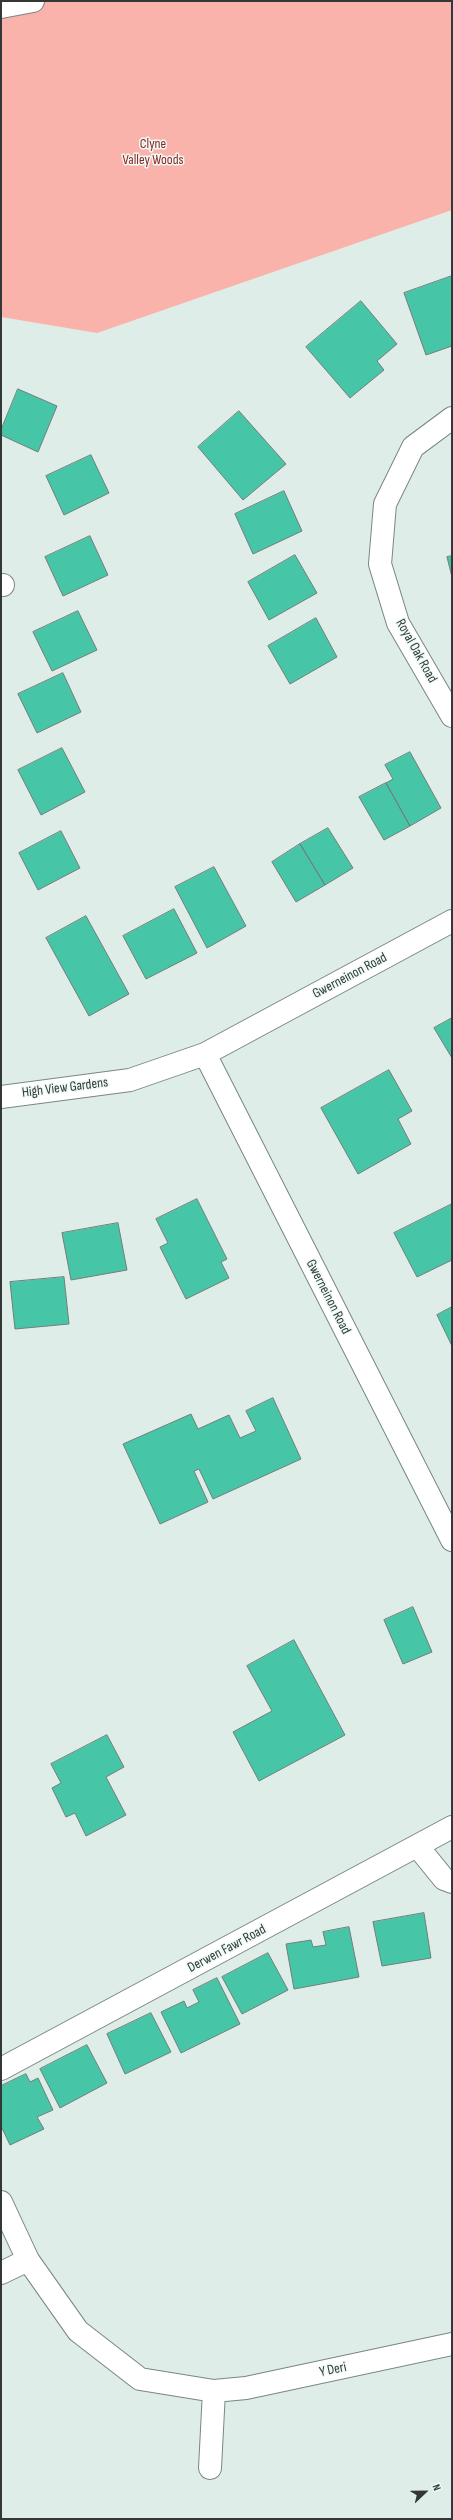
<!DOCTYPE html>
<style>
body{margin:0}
#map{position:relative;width:453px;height:2520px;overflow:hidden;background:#dfede8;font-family:"Sofia Sans Condensed",sans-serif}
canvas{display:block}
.frame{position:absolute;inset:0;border:2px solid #333837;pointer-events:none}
.north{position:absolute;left:405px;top:2472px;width:40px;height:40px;-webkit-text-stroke:3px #edfaf6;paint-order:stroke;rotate:68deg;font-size:11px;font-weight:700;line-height:16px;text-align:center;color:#333837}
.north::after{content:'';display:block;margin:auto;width:14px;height:18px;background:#333837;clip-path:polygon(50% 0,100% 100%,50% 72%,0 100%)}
</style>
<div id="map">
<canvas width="453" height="2520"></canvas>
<div class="frame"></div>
<div class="north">N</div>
</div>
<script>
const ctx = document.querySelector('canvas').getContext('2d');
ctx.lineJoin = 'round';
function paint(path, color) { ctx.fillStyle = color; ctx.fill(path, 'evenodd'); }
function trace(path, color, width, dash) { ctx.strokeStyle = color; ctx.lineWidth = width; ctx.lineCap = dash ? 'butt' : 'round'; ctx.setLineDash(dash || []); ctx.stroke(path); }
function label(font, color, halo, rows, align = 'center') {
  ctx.font = font + ' "Sofia Sans Condensed",sans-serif'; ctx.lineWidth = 3; ctx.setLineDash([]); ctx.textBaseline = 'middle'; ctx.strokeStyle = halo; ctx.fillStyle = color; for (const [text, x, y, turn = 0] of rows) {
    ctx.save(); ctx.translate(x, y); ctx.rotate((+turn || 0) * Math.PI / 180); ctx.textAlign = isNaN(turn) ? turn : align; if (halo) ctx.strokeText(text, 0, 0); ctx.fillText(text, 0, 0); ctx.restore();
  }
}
paint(new Path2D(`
 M1,1h451v209l-355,123 -96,-16z`), '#fab3aa');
const building = new Path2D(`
 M452,276v70l-26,9 -22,-62z
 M361,301l36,43 -20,17 7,9 -34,28 -44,-51z
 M18,389l39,17 -19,46 -37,-17v-5z
 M239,411l47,53 -43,36 -45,-53z
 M91,455l18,38 -45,22 -18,-39z
 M284,491l18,40 -49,23 -18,-40z
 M90,536l18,39 -45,21 -18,-39z
 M295,555l22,38 -48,27 -21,-38z
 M452,556v21l-5,-20z
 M78,611l19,39 -45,21 -19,-39z
 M316,618l21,39 -47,27 -22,-38z
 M63,673l18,39 -44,21 -19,-39z
 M62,748l23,44 -44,23 -23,-45z
 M410,752l31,56 -31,18 -24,-43 7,-4 -8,-14z
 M386,783l24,43 -26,14 -25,-43z
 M328,828l25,40 -28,17 -25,-41z
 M61,831l19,37 -42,22 -19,-37z
 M300,844l25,41 -29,17 -24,-40z
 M214,867l32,59 -39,22 -32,-61z
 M174,909l23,44 -51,26 -23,-43z
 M86,916l43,78 -40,22 -43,-78z
 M452,1018v40l-18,-30z
 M389,1070l23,41 -14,8 13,25 -53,30 -37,-66z
 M197,1199l30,60 -6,3 8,16 -43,21 -26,-52 8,-4 -12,-24z
 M452,1204v56l-35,17 -23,-44z
 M118,1223l9,47 -56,10 -9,-47z
 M64,1277l5,47 -54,5 -5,-47z
 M452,1307v39l-15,-31z
 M273,1398l28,61 -88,40 -14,-30 -5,2 14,31 -48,22 -37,-80 68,-30 7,15 31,-14 11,23 16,-7 -10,-20z
 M413,1607l19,45 -29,12 -19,-44z
 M294,1640l51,95 -86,46 -26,-49 39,-21 -25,-45z
 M107,1735l17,32 -18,10 20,38 -40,21 -11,-23 -9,4 -14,-29 9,-5 -10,-19z
 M424,1913l7,45 -49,8 -9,-44z
 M349,1927l10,50 -65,12 -8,-45 25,-4 2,7 13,-2 -3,-13z
 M268,1953l20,37 -46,24 -20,-37z
 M217,1978l23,46 -59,29 -20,-41 23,-11 3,7 12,-6 -6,-12z
 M151,2013l20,39 -46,22 -18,-40z
 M87,2045l20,38 -47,25 -20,-39z
 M26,2074l4,8 8,-4 15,32 -16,7 7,12 -34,16 -9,-19v-40z`);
paint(building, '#47c5a7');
trace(building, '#727e7a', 1);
const minor = new Path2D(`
 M1,7l32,-6
 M452,418l-39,29 -28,57 -5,60 18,59 54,93
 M1,585h2
 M205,1054l247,486
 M1,1097l129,-17 75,-26 247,-133
 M418,1847l26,32 8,3
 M1,2202l27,58 50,71 62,48 74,12 32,-3 206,-44
 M1,2273l27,-13
 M210,2468l4,-77`);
const major = new Path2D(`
 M1,2069l451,-242`);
trace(minor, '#798682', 24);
trace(major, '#798682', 24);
trace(minor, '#fff', 22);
trace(major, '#fff', 22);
label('14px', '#901f1c', '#edfaf6', [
 ["Clyne",153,144],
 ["Valley Woods",153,160]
]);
label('14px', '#333837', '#edfaf6', [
 ["Royal Oak Road",416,651,61],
 ["Gwerneinon Road",350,976,-28],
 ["High View Gardens",65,1088,-7],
 ["Gwerneinon Road",328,1297,63],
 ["Derwen Fawr Road",227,1949,-28],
 ["Y Deri",333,2370,-12]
]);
</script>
